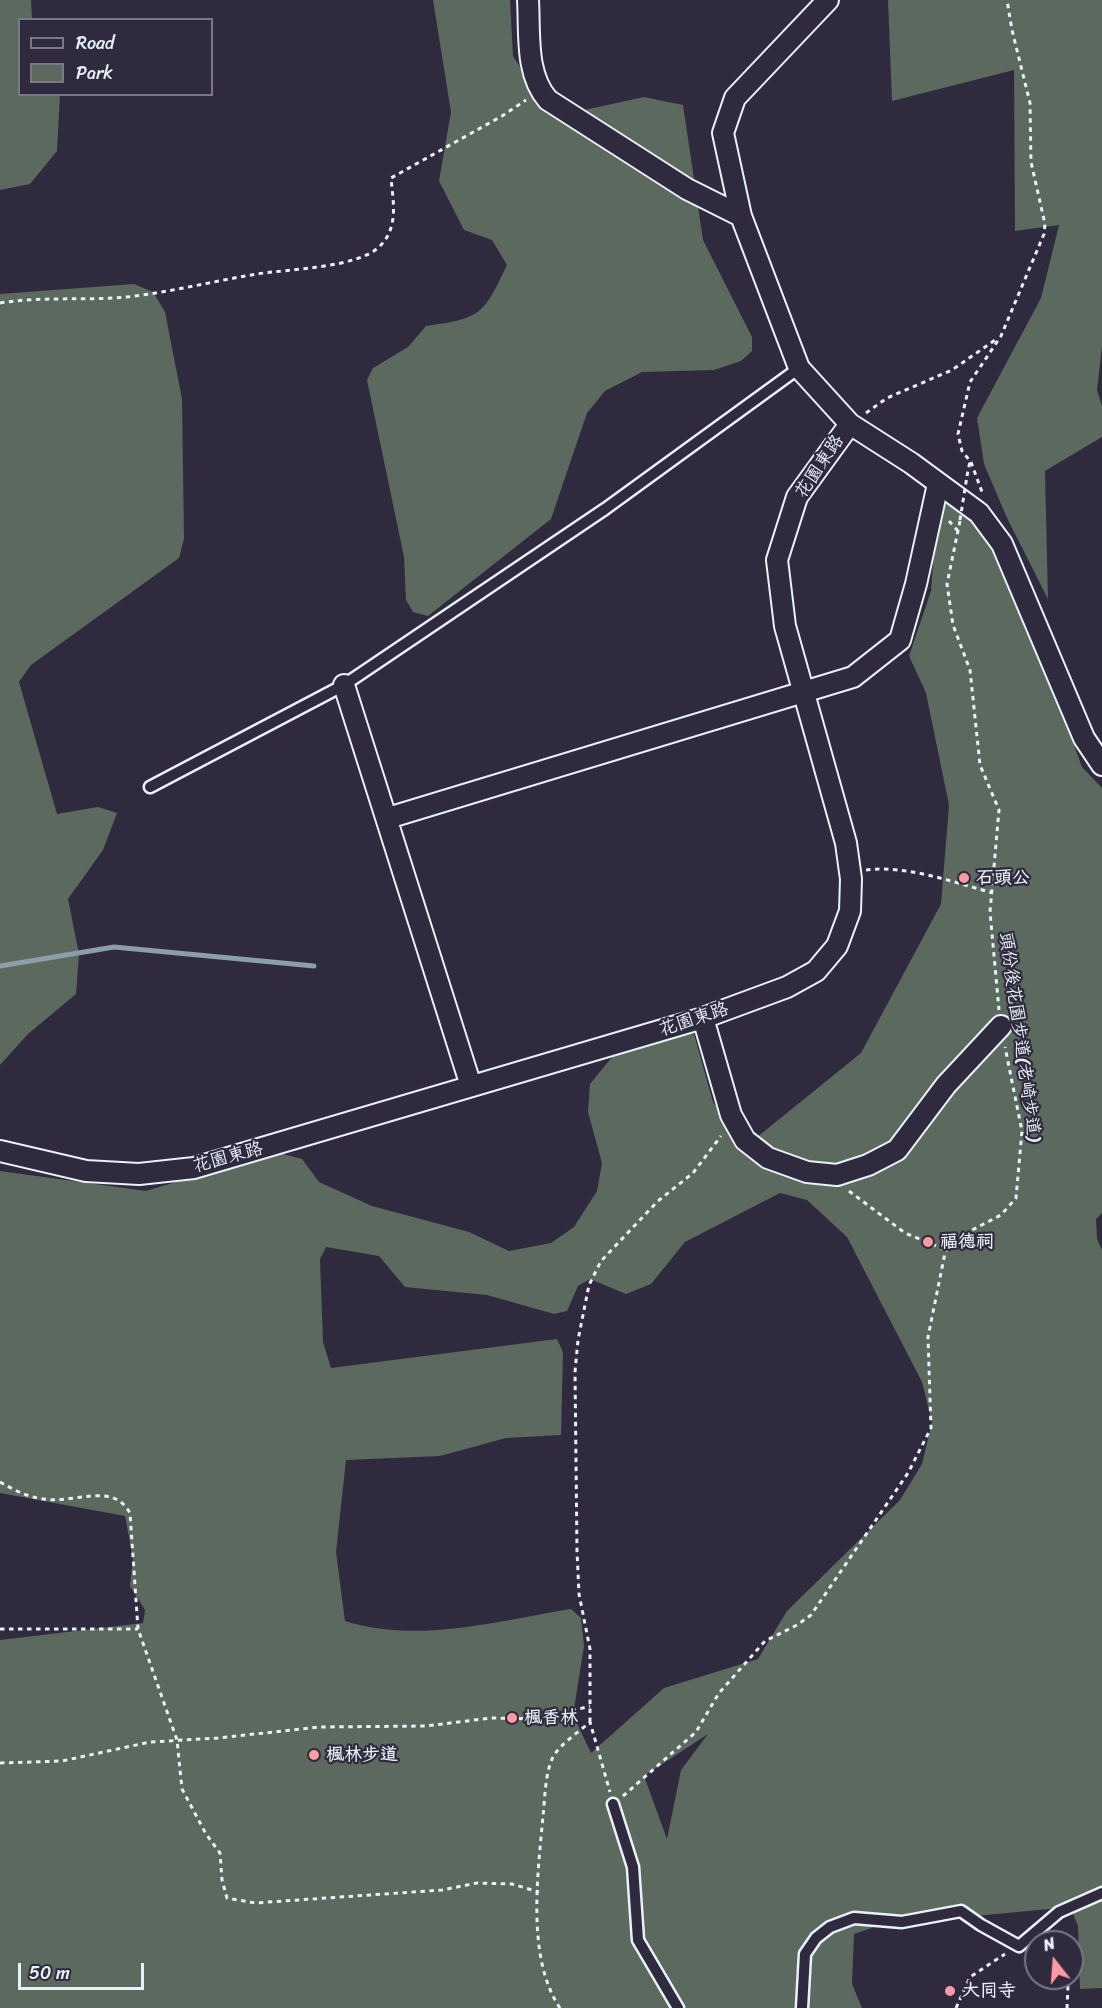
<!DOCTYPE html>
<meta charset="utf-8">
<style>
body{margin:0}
#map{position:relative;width:1102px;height:2008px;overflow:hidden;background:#2f2a3d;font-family:Sriracha,sans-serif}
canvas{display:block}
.legend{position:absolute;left:18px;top:18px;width:195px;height:78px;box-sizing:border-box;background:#2f2a3d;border:2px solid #797a88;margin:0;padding:8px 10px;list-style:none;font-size:18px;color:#e8f1f8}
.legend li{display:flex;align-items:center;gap:12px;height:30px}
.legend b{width:30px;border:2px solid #797a88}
.north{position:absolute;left:1024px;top:1930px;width:60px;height:60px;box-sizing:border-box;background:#2f2a3d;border:2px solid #797a88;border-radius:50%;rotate:343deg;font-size:16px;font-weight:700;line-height:24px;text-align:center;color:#e8f1f8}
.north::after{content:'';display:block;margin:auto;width:21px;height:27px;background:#ff9aa2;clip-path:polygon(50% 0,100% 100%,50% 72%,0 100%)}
.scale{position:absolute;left:18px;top:1963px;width:126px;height:27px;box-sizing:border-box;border:3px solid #e8f1f8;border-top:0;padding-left:8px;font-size:18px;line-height:21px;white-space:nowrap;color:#e8f1f8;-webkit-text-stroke:4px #2f2a3d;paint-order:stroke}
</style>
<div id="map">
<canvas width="1102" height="2008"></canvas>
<ul class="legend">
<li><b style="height:8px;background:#2f2a3d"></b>Road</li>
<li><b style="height:16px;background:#5c695e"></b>Park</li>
</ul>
<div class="north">N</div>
<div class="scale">50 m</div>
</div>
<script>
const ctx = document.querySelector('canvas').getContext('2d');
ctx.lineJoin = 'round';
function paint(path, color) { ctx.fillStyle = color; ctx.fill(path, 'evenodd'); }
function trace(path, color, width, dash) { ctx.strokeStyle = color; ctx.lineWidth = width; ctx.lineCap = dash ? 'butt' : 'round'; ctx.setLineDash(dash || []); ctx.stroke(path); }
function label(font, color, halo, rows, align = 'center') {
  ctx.font = font + ' Sriracha,"LXGW WenKai TC",sans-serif'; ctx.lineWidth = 4.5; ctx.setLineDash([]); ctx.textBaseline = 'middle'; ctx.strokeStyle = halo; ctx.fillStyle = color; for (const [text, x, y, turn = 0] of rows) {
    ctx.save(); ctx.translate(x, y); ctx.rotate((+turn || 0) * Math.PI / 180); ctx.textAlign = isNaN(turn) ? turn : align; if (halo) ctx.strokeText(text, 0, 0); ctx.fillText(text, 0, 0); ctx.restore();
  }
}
paint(new Path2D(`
 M0,0h31l1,19 -12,1v74l40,1 -3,56 -27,33 -30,6z
 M433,0h77l3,56 29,46 24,12 78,-17 39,8 20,135 49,97v14l-11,10 -27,9 -72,2 -37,19 -18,22 -36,106 -123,97 -15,-4 -7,-12 -2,-43 -37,-177 6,-12 35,-21 18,-21c56,-8 57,-11 81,-61l-15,-25 -28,-10 -25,-49 12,-69z
 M888,0h214v346l-5,44 5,16v31l-57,34 3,128 -41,-81 -23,-54 -7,-46 64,-120 18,-73 -44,6 -1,-161 -122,31z
 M134,284l19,8 12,20 17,87 2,140 -5,19 -148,107 -12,17 38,132 41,-7 19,6 -14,37 -35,49 11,55 -3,40 -48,40 -28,31v-771z
 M946,497h14l55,85 67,185 20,21v425l-6,6 1,20 5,11v738l-22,1 -2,-63 -8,-19 -190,18 -26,9 -2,50 10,24h-862v-368l143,-17 2,-13 -15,-24 3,-27 -8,-43 -125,-23v-322l146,20 129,-39 27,7 17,23 53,24 97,26 40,19 42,-8 23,-16 23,-36 5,-28 -14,-51 2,-28 35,-43 69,-7 19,68 23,36 15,4 110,-89 80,-149 8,-99 -23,-112 -17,-37 22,-65 5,-68zM780,1193l27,7 40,37 75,145 10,40 -10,42 -22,36 -113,111 -29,48 -94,29 -73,65 -18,-38 11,-69 -3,-28 -10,-9c-74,12 -153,35 -226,12l-9,-69 10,-92 94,-4 66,-18 55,-3 2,-83 -6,-13 -226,29 -8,-26 -3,-83 6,-12 53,9 26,31 82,8 67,19 13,-3 11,-25 12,-7 36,15 25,-10 34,-42zM708,1734l-27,36 -14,69 -23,-63z`), '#5c695e');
trace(new Path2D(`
 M0,966l114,-19 200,19`), '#8b9ea9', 5);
const lane = new Path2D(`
 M150,787l194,-102 261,-176 194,-141
 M613,1804l20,63 5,73 40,68
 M802,2008l3,-54 11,-16 14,-11 24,-9 48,4 59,-11 20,14 38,21 40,-34 43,-19`);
const street = new Path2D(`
 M528,0c2,33 -3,74 20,100l139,89 54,27
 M828,0l-93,98 -12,35 18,83 58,152 51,56 61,39 68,50 23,31 82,194 18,27
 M344,685l127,401
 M388,818l465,-141 47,-37 16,-56 22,-100
 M703,1018l28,97 14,25 23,18 39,14 30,3 31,-10 29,-15 49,-65 55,-59
 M0,1151l86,20 53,3 55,-6 509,-150 84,-31 29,-16 21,-25 13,-35 1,-32 -5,-36 -61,-217 -8,-66 20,-63 53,-73`);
trace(lane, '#e8f1f8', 15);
trace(street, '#e8f1f8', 24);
trace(new Path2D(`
 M0,303c42,-7 85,-2 127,-6 44,-5 87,-16 130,-23 31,-5 102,-6 123,-28 19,-19 13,-45 11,-68l111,-62 24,-16
 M866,413l21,-15 65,-28 46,-32
 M971,462l11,30
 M967,476l3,-15 -8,-10 -4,-17 12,-52 31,-46 43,-102 1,-10 -14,-62 -1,-59 -18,-73 -5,-30
 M949,521l9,10
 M960,521l-13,63 6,41 17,45 10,95 19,45 -9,102 9,98
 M866,870c42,-5 86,12 127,23
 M849,1191l56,42 41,17
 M0,1482c14,8 27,15 44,17 31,5 68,-18 86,14l8,116 39,111 5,49 24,45 14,19 2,27 5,18 28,5 187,-13 35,-7 35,1 27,8
 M0,1629h138
 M590,1722v-73l-11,-55 -2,-43 -2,-179 3,-32 11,-55 12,-24 57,-60 35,-28 28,-37
 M0,1763l62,-2 88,-19 68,-4 102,-11 106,-1 65,-8 51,1 48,-13
 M623,1796l73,-64 23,-39 46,-52 32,-16 14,-10 97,-142 23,-45 -3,-91 17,-84 4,-11 52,-27 15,-17 6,-67 -17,-84
 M1064,1978l4,8 -1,22
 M560,2008c-34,-50 -22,-135 -17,-192 2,-18 2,-43 10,-59 7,-13 26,-25 37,-35l20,70
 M956,2008l14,-31 35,-23`), '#e8f1f8', 3, [4.5, 4.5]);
trace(lane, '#2f2a3d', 10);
trace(street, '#2f2a3d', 20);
trace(new Path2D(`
 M960,520l7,-44`), '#e8f1f8', 3, [4.5, 4.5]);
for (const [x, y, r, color] of [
 [964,878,6,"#ff9aa2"],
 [928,1242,6,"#ff9aa2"],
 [512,1718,6,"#ff9aa2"],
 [314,1755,6,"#ff9aa2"],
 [950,1991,6,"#ff9aa2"]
]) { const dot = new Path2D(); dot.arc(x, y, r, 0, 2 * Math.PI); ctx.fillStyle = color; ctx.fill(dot); trace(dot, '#2f2a3d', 2); }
label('18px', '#e8f1f8', '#2f2a3d', [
 ["花園東路",820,467,-56],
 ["花園東路",694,1020,-18],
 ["頭份後花園步道(老崎步道)",1019,1037,82],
 ["花園東路",228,1158,-15]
]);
label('bold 18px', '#e8f1f8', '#2f2a3d', [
 ["石頭公",976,878],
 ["福德祠",940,1242],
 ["楓香林",524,1718],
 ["楓林步道",326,1755],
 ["大同寺",962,1991]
], 'left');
</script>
